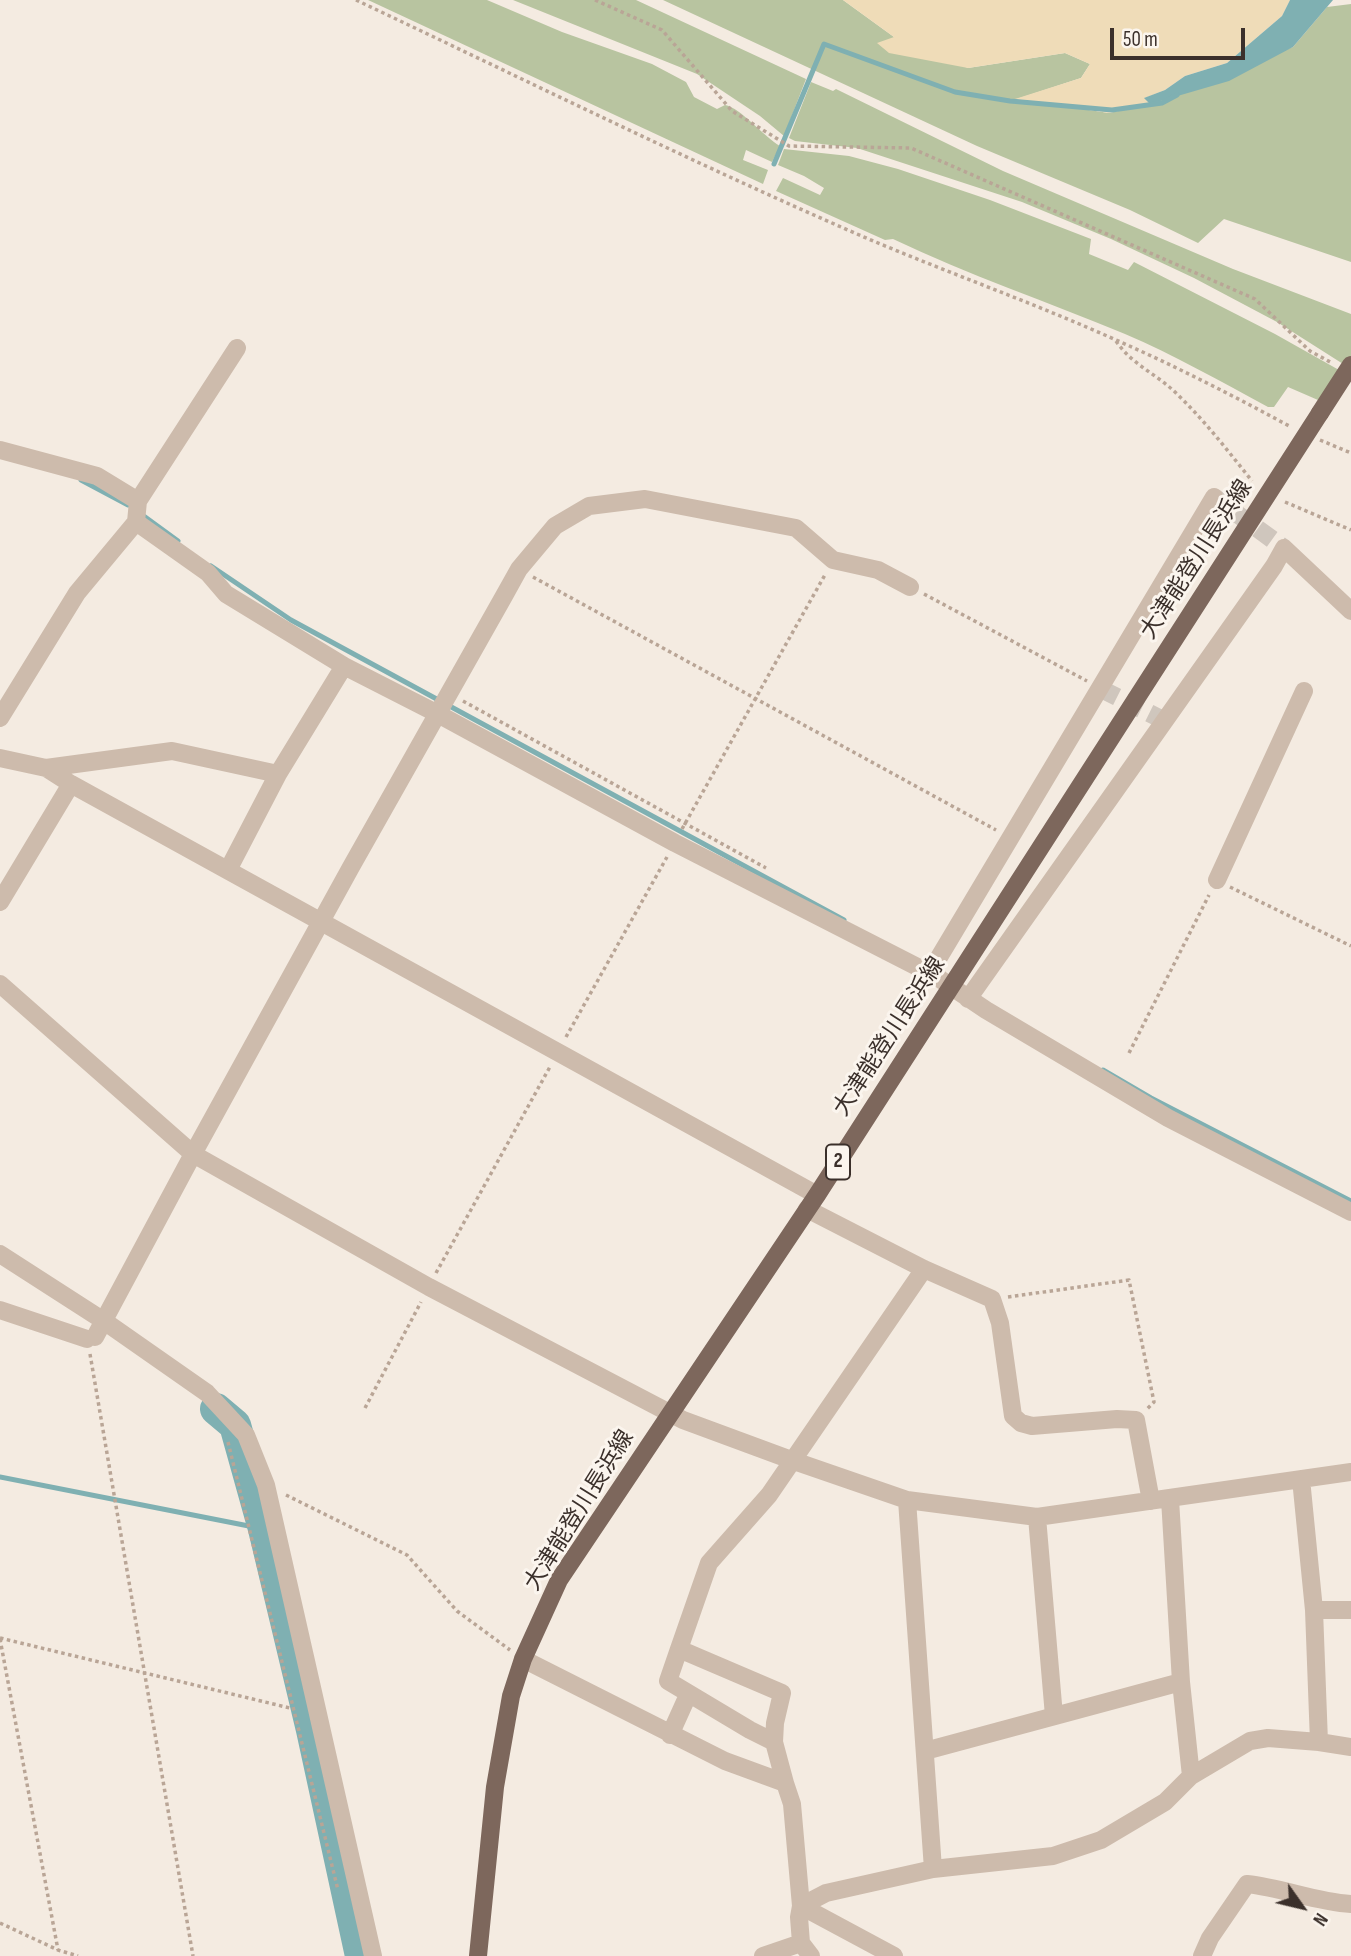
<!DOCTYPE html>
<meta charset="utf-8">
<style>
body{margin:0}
#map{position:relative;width:1351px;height:1956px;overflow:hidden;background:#f4ebe1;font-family:"Sofia Sans Condensed",sans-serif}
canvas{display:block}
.north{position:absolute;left:1267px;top:1872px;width:70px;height:70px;-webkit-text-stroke:5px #fbf5ee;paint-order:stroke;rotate:124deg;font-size:19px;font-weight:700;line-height:28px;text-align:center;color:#3b302b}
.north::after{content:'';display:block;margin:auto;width:24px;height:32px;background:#3b302b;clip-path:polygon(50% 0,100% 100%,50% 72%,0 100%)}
.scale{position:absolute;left:1110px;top:28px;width:135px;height:32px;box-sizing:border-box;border:4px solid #3b302b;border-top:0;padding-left:9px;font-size:21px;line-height:24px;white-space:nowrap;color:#3b302b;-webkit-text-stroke:5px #fbf5ee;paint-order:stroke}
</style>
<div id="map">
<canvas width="1351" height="1956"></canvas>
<div class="north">N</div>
<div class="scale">50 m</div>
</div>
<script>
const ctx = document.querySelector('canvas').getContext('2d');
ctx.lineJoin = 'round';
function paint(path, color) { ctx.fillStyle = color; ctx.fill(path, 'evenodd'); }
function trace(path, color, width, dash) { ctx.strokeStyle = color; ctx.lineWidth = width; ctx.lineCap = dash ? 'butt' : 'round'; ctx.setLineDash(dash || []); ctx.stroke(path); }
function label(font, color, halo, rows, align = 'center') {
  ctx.font = font + ' "Sofia Sans Condensed","Noto Sans JP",sans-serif'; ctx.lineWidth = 6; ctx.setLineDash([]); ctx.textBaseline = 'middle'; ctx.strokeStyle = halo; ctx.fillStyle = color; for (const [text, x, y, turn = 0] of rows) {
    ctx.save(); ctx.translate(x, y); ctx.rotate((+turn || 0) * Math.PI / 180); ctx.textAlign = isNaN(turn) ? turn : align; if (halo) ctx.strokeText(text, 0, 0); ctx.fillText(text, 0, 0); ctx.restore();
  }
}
paint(new Path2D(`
 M368,0h119l75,32 90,32 34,18 8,15 23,12 8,-4c16,3 38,31 55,41l-8,16 -26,-12 -3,10 25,10 -5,14z
 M513,0h123l170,79 -22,57 -24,-20 -63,-42z
 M663,0h180l51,37 74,31 97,-15 25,11 -9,14 -64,21 92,14 41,-9 143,-57 34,-40 24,-3v258l-127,-43 -26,24 -68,-33 -153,-64z
 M811,82l22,9 3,-2 167,82 230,98 118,45v55l-74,-47 -83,-44 -83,-39 -89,-37 -165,-54 -62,-7 -6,-3z
 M784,149l65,7 49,13 92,31 101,39 -2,15 39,16 6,-8 141,72 64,36 -11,18 -10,12 -30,-13 -14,20h-6c-48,-26 -94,-52 -143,-73 -77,-32 -157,-59 -232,-95l-8,1 -109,-49 7,-13 37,17 4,-7 -20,-12 -26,-11z`), '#b8c4a0');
paint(new Path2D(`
 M843,0h447l-8,16 -55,47 -42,13 -20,14 -20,8 5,6 -41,9 -94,-14 66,-21 9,-14 -25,-11 -97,15 -79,-15 -12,-10 17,-6z`), '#efdcb8');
paint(new Path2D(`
 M1290,0h43l-40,47 -64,34 -79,23 -6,-6 21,-8 20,-14 42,-13 55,-47z`), '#7fb0b2');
trace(new Path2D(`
 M774,164l50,-120 131,48 55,9 102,9 50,-7 15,-8
 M81,480l47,25
 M141,514l37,27
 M211,566l80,54 553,300
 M1103,1070l48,28 200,103
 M0,1477l264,52`), '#7fb0b2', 5);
trace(new Path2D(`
 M216,1409l19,16 29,104 48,201 49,226`), '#7fb0b2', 32);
trace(new Path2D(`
 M1214,497l70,51
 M1101,689l64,32`), '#cfc6bd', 18, [18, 9]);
trace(new Path2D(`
 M356,0c161,76 321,155 485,227 90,40 184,72 275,113 59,26 118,56 175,87
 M595,0l67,30 70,81 57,35 122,2 344,151 55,52 22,12
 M1116,341c16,24 41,33 61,53 28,27 51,57 75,87
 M1320,440l31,13
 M1285,502l66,28
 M533,577l463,253
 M924,594l163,87
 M463,701l303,167
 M682,829l144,-256
 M1230,887l121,59
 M566,1037l101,-180
 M1129,1053l80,-158
 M436,1273l115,-208
 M1008,1297l121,-17 25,122 -8,8
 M90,1354l103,602
 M365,1408l56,-106
 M228,1442l110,448
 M286,1495l121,60 50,56 53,39
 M0,1638l294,71
 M0,1639l58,311
 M0,1923l58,27 20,6`), '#b9a596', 3.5, [3.5, 3.5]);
trace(new Path2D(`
 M0,450l97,26 41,25 -2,21 -59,71 -77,125
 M138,501l99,-153
 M136,522l72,51 18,21 118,72 94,48 237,129 262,134 49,33 182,108 183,94
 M0,758l46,10 25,16 746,411
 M46,768l126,-17 106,23
 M228,870l50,-96 66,-108
 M1217,880l87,-189
 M0,902l71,-118
 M937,977l-2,-13 279,-467
 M0,984l193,170 236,133 254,133 111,41 113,39 130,17 314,-45
 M968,999l306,-433 10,-18 67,63
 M807,1209l117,60 68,30 8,24 13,93 8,7 11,3 85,-7 19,1 15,81
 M0,1254l104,67 103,72 39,42 20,50 107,471
 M0,1310l87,29
 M95,1337l98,-183 158,-287 153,-271 15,-27 36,-43 34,-20 56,-7 151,29 37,32 45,10 32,17
 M1301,1479l13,131 5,132
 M1170,1499l11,183 10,94
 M907,1500l26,369
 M1037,1517l17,199
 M1314,1610h37
 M679,1649l30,-86 60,-68 155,-226
 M523,1659l202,102 60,22 7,21 9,102 93,50
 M670,1735l18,-40
 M774,1742l1,-19 7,-30 -103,-44 -11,32 82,49 24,12 11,41
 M925,1751l256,-69
 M801,1943l-2,-26 2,-11 25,-13 107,-24 120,-13 48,-16 64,-38 26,-26 59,-35 18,-3 51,4 32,5
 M763,1956l38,-13 10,13
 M1202,1956l8,-18 37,-54c36,4 69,18 104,20`), '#cdbbac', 18);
trace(new Path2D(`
 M478,1956l17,-169 16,-91 12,-37 36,-79 258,-385 503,-782`), '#7d675c', 18);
trace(new Path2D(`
 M1320,413l31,-48`), '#7d675c', 18);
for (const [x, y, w] of [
 [838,1162,24]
]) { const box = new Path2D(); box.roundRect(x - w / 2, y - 17.5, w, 35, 5); ctx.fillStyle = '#fbf5ee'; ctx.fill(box); trace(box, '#3b302b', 2); }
label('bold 21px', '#3b302b', null, [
 ["2",838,1162]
]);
label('23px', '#3b302b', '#fbf5ee', [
 ["大津能登川長浜線",1197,560,-57],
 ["大津能登川長浜線",890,1037,-57],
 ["大津能登川長浜線",580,1511,-58]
]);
</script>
